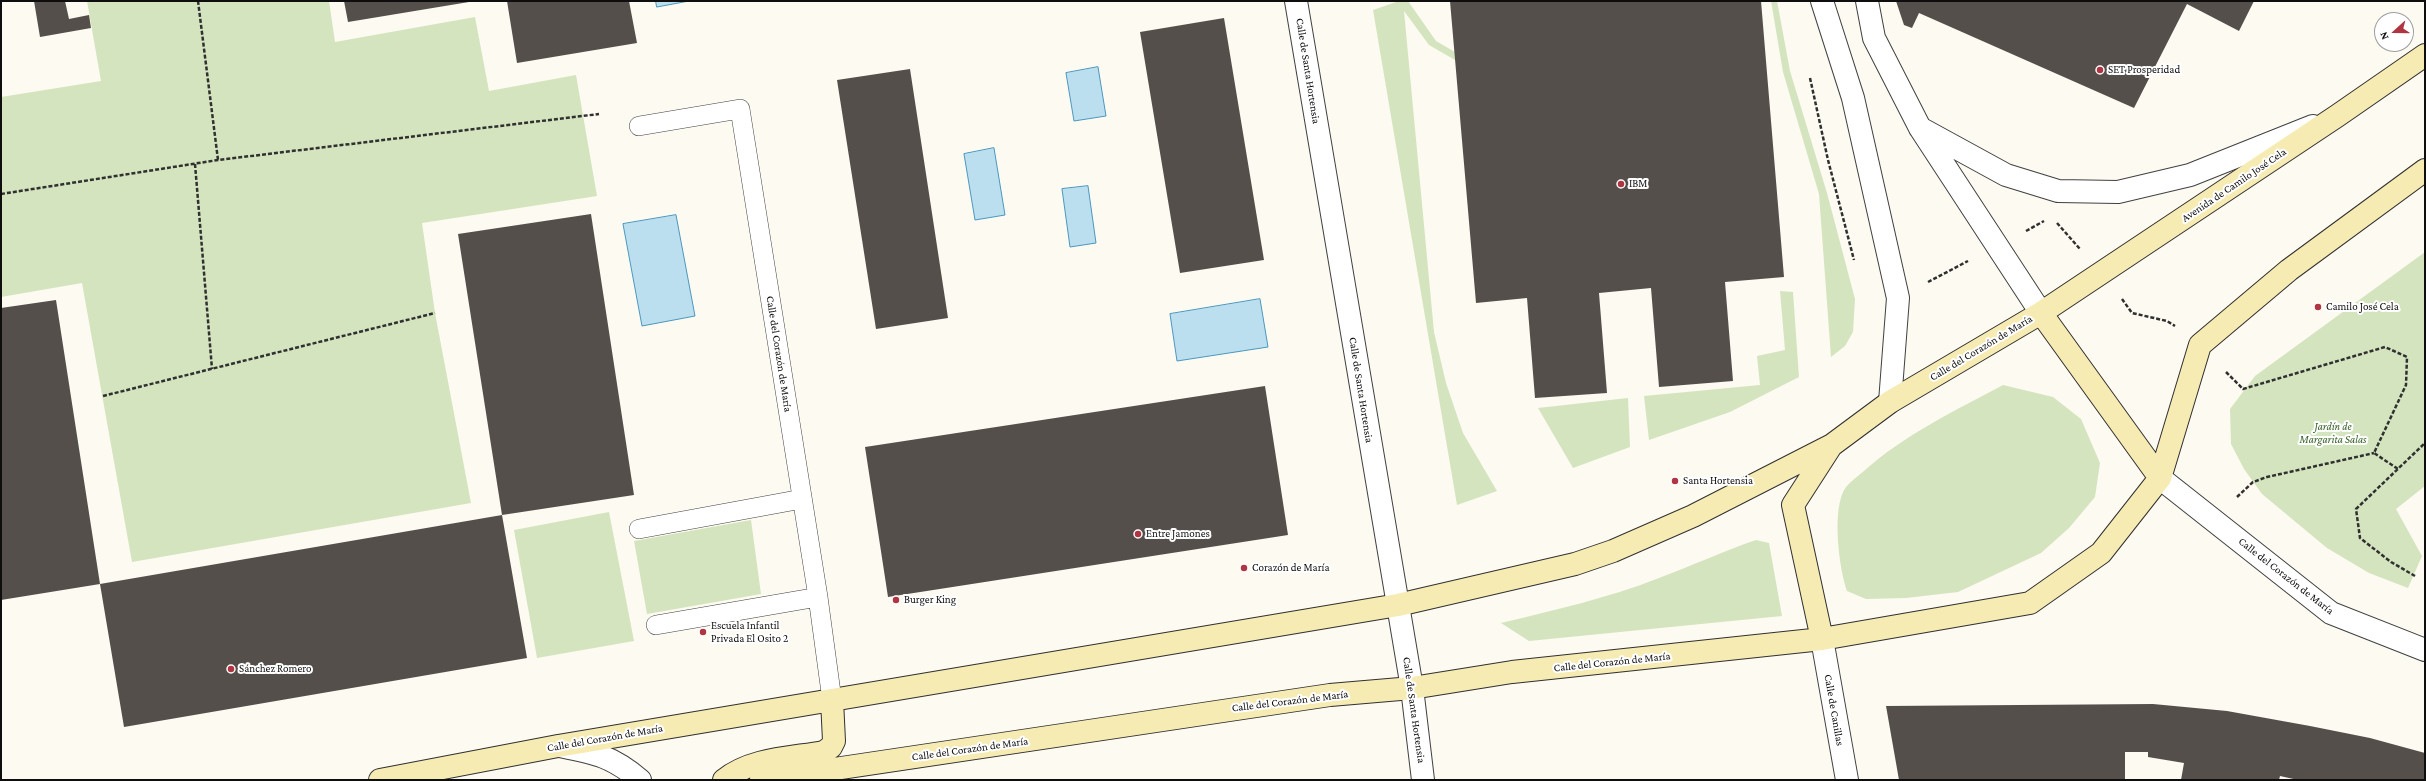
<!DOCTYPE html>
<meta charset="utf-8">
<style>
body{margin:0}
#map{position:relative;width:2426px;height:781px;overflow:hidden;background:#fdfaf1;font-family:"Crimson Pro",serif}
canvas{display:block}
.frame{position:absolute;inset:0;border:2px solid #0e0e0e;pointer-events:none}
.north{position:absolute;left:2374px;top:12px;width:40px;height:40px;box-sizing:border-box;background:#fff;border:1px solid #9f9f9f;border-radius:50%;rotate:249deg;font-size:11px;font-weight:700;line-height:16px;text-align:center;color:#0e0e0e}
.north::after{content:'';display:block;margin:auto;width:14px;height:18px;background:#af3542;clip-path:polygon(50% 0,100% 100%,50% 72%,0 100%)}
</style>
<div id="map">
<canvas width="2426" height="781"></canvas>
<div class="frame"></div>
<div class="north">N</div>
</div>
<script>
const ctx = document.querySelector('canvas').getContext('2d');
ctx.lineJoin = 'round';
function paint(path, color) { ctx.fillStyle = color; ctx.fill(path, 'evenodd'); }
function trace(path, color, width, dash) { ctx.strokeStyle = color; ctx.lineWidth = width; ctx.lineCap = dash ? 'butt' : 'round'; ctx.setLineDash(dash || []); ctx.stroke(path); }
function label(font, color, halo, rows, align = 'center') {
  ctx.font = font + ' "Crimson Pro",serif'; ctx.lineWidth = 4; ctx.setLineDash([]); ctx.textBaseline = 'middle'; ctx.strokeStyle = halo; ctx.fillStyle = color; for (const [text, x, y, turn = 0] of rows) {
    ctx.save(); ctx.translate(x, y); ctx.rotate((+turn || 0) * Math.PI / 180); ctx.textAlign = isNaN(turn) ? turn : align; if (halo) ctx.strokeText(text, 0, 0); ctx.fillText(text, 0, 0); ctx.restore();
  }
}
paint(new Path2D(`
 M87,1h242l6,41 140,-25 14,74 87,-16 21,121 -175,27 13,90 36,190 -339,59 -50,-279 -81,14v-200l100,-16z
 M1399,1h9l28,40 19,11v8l-26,-15 -25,-34 30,321 12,51 17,50 34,58 -40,14 -84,-495z
 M1771,1h6l13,70 37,122 28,106 -2,33 -8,14 -14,11 -12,-163 -36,-122z
 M2425,252v234l-29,23 26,47 -14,32 -39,-15 -42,-25 -65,-54 -18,-25 -13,-25 -1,-35 25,-33z
 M1780,291l13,1 6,85 -69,35 -81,28 -5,-44 116,-11 -3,-29 28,-6z
 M2003,385l50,12 28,22 19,44 -5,34 -26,31 -28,25 -83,39 -52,6 -40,1 -19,-8c-8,-22 -16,-84 -1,-104 5,-6 12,-11 18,-16 40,-36 92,-61 139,-86z
 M1628,398l2,49 -57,21 -35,-60z
 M609,512l25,129 -97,17 -23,-128z
 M751,520l10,74 -114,20 -13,-73z
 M1756,540l13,3 13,73 -253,25 -28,-18c54,-13 107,-25 158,-45 33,-12 64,-27 97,-38z`), '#d4e4be');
const water = new Path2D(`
 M656,1h33l-32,6z
 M1098,67l8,49 -32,5 -8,-48z
 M994,148l11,67 -30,5 -11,-66z
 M1088,186l8,57 -26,4 -8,-58z
 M676,215l19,101 -53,10 -19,-102z
 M1260,299l8,48 -91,14 -7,-47z`);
paint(water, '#bbdfef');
trace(water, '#4a97be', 1);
paint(new Path2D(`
 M34,1h31l4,18 20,-4 2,13 -51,9z
 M344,1h125v1l-121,20z
 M507,1h122l8,42 -120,20z
 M1450,1h311l23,276 -59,5 8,99 -74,6 -8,-99 -52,5 8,100 -72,5 -8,-100 -51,5z
 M1896,1h358l-15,30 -52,-27 -53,104 -215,-95 -7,15 -8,-3z
 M1224,18l40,242 -84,13 -40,-241z
 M910,69l38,249 -72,11 -39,-249z
 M591,214l43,281 -132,20 -44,-281z
 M56,300l44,284 -99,16v-292z
 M1265,386l23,149 -400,62 -23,-150z
 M502,515l25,143 -403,69 -24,-143z
 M2153,704l74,7 83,15 60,12 55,15v27h-127l-18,-4 -1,4h-98l3,-17 -36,-6v-5h-23v28h-226l-13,-74z`), '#554f4c');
const lane = new Path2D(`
 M639,126l101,-17 78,488 14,103
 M639,529l163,-30
 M656,625l162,-28`);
const street = new Path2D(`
 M1296,1l116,687 11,92
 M1822,1l31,97 45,200 -8,104
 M1867,1l7,37 46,90 121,185
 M1920,128l86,47 52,16 60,1 72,-17 123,-49
 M2160,478l171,135 94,37
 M1822,639l25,141
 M560,746c35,7 52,10 80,34`);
const secondary = new Path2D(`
 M2041,313l119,165
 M1822,639l-29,-134 38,-59
 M380,780l178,-34 840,-141 177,-41 38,-13 80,-35 139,-71 58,-43 151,-89 296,-197 88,-61
 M724,780c27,-22 67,-22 100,-28l7,-5 3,-6 -2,-41
 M761,780l569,-85 82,-7 100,-16 310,-33 208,-36 71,-50 59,-75 40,-133 89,-75 136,-100`);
trace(lane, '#414141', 20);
trace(street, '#414141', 24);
trace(secondary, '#303030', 24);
trace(new Path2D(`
 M198,1l20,159
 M1810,78l18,82 26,100
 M195,164l17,205
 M1,194l217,-34 381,-46
 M2057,223l23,26
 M2026,231l18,-10
 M1928,282l40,-21
 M2122,299l10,14 35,8 8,5
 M2226,372l17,17 142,-42 22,10 -1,28 -32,68 24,16
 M103,396l332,-83
 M2237,497l16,-15 14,-5 107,-24
 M2415,576l-24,-14 -31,-24 -4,-29 69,-66`), '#303030', 2.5, [4, 2]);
trace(lane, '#fff', 19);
trace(street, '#fff', 22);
trace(secondary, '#f6ebb3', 22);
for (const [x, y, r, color] of [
 [2100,70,4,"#af3542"],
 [1621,184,4,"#af3542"],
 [2318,307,4,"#af3542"],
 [1675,481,4,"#af3542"],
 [1138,534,4,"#af3542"],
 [1244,568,4,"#af3542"],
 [896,600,4,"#af3542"],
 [703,632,4,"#af3542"],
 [231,669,4,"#af3542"]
]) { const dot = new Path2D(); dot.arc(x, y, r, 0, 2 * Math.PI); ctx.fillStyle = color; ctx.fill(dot); trace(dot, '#fff', 1.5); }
label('11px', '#0e0e0e', '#fff', [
 ["SET Prosperidad",2108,70],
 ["IBM",1629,184],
 ["Camilo José Cela",2326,307],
 ["Santa Hortensia",1683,481],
 ["Entre Jamones",1146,534],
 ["Corazón de María",1252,568],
 ["Burger King",904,600],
 ["Escuela Infantil",711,626],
 ["Privada El Osito 2",711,639],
 ["Sánchez Romero",239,669]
], 'left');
label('11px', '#0e0e0e', '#fff', [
 ["Calle de Santa Hortensia",1308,71,81],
 ["Avenida de Camilo José Cela",2234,185,-34],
 ["Calle del Corazón de María",1981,348,-31],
 ["Calle del Corazón de María",779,354,81],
 ["Calle de Santa Hortensia",1361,390,81],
 ["Calle del Corazón de María",2286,576,38],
 ["Calle del Corazón de María",1612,662,-6],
 ["Calle del Corazón de María",1290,701,-7],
 ["Calle de Santa Hortensia",1414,710,82],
 ["Calle de Canillas",1834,710,80],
 ["Calle del Corazón de María",605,738,-10],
 ["Calle del Corazón de María",970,749,-8]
]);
label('italic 11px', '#355f25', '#fff', [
 ["Jardín de",2333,427],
 ["Margarita Salas",2333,440]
]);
</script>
